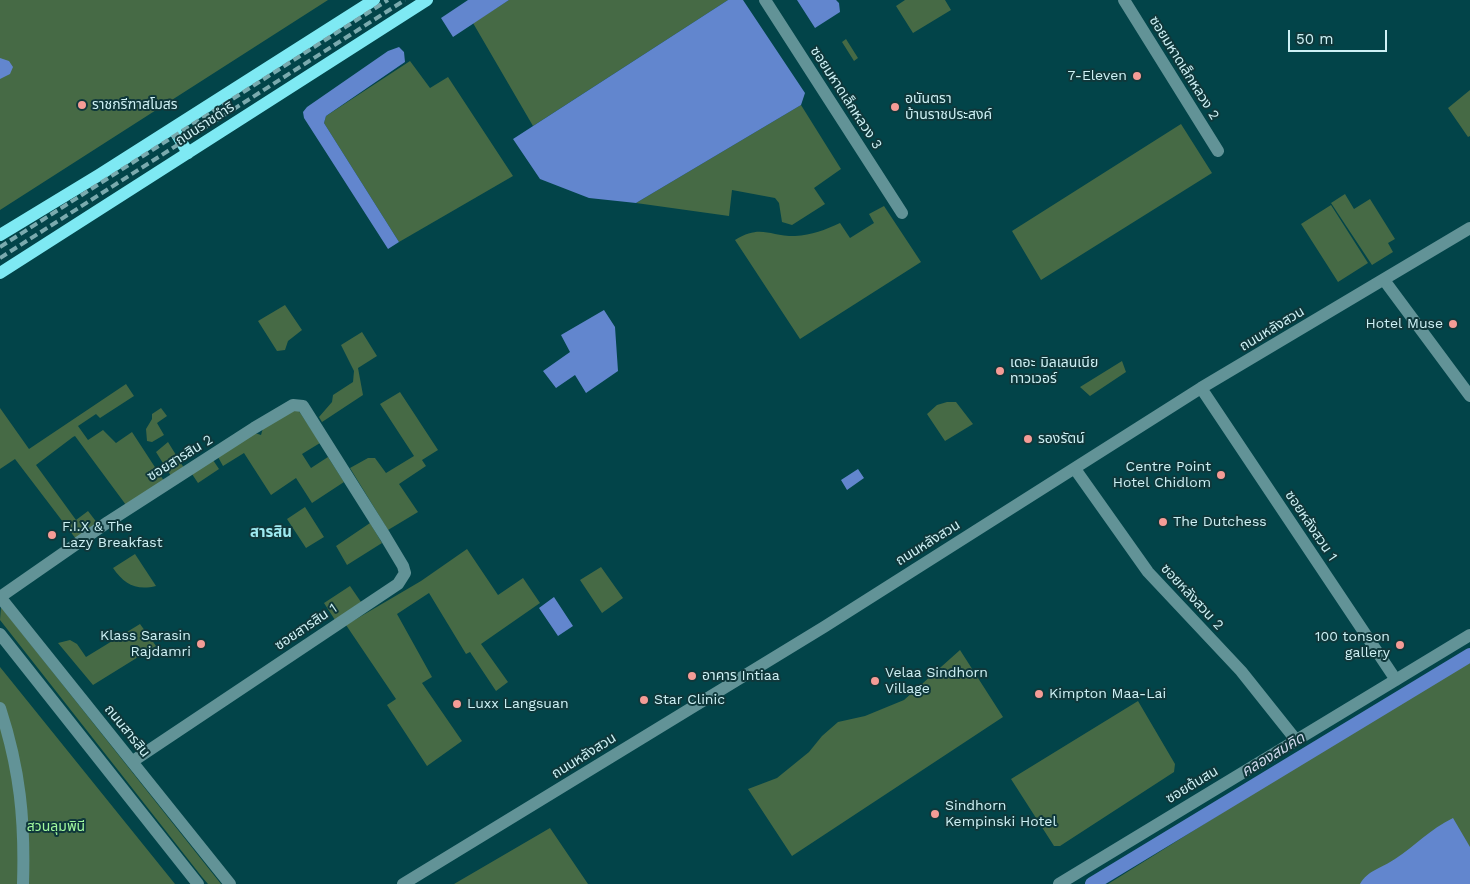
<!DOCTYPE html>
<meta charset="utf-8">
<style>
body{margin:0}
#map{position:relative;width:1470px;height:884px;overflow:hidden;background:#024449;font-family:"Work Sans",sans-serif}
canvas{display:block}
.scale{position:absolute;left:1288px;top:30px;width:99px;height:22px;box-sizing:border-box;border:2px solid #cef1f5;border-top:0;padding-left:6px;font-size:15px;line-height:18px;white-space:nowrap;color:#cef1f5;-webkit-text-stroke:4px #0f383b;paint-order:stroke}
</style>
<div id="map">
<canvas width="1470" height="884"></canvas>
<div class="scale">50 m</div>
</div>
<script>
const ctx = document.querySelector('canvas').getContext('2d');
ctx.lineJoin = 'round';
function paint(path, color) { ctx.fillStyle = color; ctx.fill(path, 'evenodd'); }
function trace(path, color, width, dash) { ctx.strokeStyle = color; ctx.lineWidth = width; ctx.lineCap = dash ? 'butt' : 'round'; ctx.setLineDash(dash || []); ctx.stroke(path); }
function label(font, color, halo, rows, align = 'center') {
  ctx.font = font + ' "Work Sans","Noto Sans Thai",sans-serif'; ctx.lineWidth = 4; ctx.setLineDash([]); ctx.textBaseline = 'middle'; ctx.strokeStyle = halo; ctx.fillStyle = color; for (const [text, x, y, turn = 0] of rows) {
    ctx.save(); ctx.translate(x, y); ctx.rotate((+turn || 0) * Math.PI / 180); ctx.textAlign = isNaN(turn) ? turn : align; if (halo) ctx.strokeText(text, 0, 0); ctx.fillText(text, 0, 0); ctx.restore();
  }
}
paint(new Path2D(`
 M0,0h328l-328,210z
 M509,0h219l-195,126 -60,-103z
 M905,0h40l6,10 -38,23 -17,-27z
 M846,39l12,19 -4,3 -12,-19z
 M410,61l20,27 18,-11 65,99 -114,66 -75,-119 2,-7z
 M1470,90v46l-2,1 -20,-29z
 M801,105l40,64 -27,19 11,16 -33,21 -10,-3 -3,-19 -4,-5 -43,-8 -3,26 -93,-13z
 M1181,124l31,49 -171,107 -29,-49z
 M1345,194l9,15 16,-10 25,40 -7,4 5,9 -21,13 -41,-62z
 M1331,205l37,58 -30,19 -37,-58z
 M884,206l37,56 -121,77 -65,-99c26,-16 33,-4 60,-4 17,-1 30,-6 45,-13l10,15 24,-15 -5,-9z
 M285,305l17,25 -14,11 -3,9 -8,1 -19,-30z
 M362,332l15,24 -19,12 5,27 -41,27 -3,-5 13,-15 1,-7 20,-13 1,-11 -13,-26z
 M1122,361l4,11 -36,24 -10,-9z
 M126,384l8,12 -34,22 -4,-4 -18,12 10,14 15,-10 13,13 16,-11 32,49 -38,24 -51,-69 -2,1 -37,28 40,55 12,-9 10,13 -22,15 -61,-80 -15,10v-61l29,41z
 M400,392l38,58 -16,10 4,6 -27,18 19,28 -30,18 -38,-62 18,-10h7l11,15 28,-17 -34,-52z
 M947,402h9l17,22 -28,17 -18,-27 10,-9z
 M161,408l6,8 -10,7 7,12 -12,7 -5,-1 -1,-12 6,-10v-5z
 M292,410h6l3,4 19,29 -18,11 9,14 17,-11 16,25 -32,21 -16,-25 -25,17 -27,-42 -21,13 -5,-9 37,-24 6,2 2,-7z
 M168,442l16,26 -13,8 -15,-24z
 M213,460l6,9 -21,14 -6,-9z
 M305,507l19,30 -18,11 -19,-29z
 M370,523l12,20 -35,22 -11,-19z
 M467,549l31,46 25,-17 17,25 -59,41 27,38 -12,9 -26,-39 -4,2 -37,-61 -32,21 35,63 -10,6 40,58 -35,25 -40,-61 9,-6 -50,-74 75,-44z
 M135,554l21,32c-20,5 -32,-2 -43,-18z
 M601,567l22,31 -21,15 -22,-33z
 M350,586l11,16 -26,18 -11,-17z
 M1,607l220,277h-13l-6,-7 -202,-257z
 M140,624l16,22 -63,39 -35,-42 12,-3 7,4 9,13z
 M960,650l43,67 -211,139 -44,-67 29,-11 32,-26 13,-16 16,-14 27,-6 39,-16z
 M1470,658v226h-362z
 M0,667l175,217h-175z
 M1138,701l37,63 -1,8 -114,74h-6l-43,-67z
 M550,828l38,56h-134z`), '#466a45');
paint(new Path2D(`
 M468,0h41l-56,37 -12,-19z
 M728,0h15l62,93 -4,12 -165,98 -47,-5 -49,-19 -27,-40z
 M797,0h39l3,3 1,9 -25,16z
 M399,47l5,5 1,10 -79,54 -2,7 75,119 -11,7 -84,-131 -1,-6 4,-5 81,-56z
 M0,58l9,3 4,6 -3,7 -10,5z
 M604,310l11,17 3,44 -32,22 -11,-18 -19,13 -13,-17 27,-19 -9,-17z
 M858,469l6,9 -17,12 -6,-10z
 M554,597l19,29 -15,10 -19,-28z
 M1453,818l17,29v37h-110c8,-14 22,-16 35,-25 20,-13 35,-30 58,-41z`), '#6286ce');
trace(new Path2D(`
 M1092,884l378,-229`), '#6286ce', 14);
trace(new Path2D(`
 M765,0l137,213
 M1124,0l94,151
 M1384,280l86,116
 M1201,388l195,292
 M1075,469l73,103 93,99 55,69
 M0,597l108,-75 146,-94 39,-23 10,1 82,130 18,30 2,7 -7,11 -265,177
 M0,597l230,287
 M0,634l198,250
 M0,708c20,61 25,112 23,176
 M403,884l421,-257 377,-239 269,-160
 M1059,884l411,-249`), '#629397', 12);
trace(new Path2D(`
 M173,128l15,25
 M0,235l99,-60 275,-175
 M0,273l427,-273`), '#7ee9f3', 12);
trace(new Path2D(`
 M0,247l388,-247
 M0,258l405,-258`), '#7aaaae', 4, [8, 4]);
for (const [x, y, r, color] of [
 [1137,76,5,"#f59c96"],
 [82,105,5,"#f59c96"],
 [895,107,5,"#f59c96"],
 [1453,324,5,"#f59c96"],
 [1000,371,5,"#f59c96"],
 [1028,439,5,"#f59c96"],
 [1221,475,5,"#f59c96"],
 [1163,522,5,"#f59c96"],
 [52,535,5,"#f59c96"],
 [201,644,5,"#f59c96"],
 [1400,645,5,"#f59c96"],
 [692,676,5,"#f59c96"],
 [875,681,5,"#f59c96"],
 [1039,694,5,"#f59c96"],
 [644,700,5,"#f59c96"],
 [457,704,5,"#f59c96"],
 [935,814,5,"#f59c96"]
]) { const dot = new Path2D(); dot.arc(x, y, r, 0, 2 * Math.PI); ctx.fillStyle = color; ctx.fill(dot); trace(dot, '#0f383b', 2); }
label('14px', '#cef1f5', '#0f383b', [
 ["ซอยมหาดเล็กหลวง 2",1184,68,58],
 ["ซอยมหาดเล็กหลวง 3",846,98,57],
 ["ถนนราชดำริ",205,124,-33],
 ["ถนนหลังสวน",1272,329,-31],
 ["ซอยสารสิน 2",180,458,-32],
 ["ซอยหลังสวน 1",1311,526,56],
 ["ถนนหลังสวน",928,543,-32],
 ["ซอยหลังสวน 2",1192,597,47],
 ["ซอยสารสิน 1",306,627,-34],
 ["ถนนสารสิน",127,731,51],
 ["ถนนหลังสวน",584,756,-32],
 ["ซอยต้นสน",1192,785,-31]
]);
label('14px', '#cef1f5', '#0f383b', [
 ["7-Eleven",1127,76,"right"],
 ["อนันตรา",905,99],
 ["บ้านราชประสงค์",905,115],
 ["ราชกรีฑาสโมสร",92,105],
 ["Hotel Muse",1443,324,"right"],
 ["เดอะ มิลเลนเนีย",1010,363],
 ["ทาวเวอร์",1010,379],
 ["รองรัตน์",1038,439],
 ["Centre Point",1211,467,"right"],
 ["Hotel Chidlom",1211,483,"right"],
 ["The Dutchess",1173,522],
 ["F.I.X & The",62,527],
 ["Lazy Breakfast",62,543],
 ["Klass Sarasin",191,636,"right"],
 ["Rajdamri",191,652,"right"],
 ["100 tonson",1390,637,"right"],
 ["gallery",1390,653,"right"],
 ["Velaa Sindhorn",885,673],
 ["Village",885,689],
 ["อาคาร Intiaa",702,676],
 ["Kimpton Maa-Lai",1049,694],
 ["Star Clinic",654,700],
 ["Luxx Langsuan",467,704],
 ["Sindhorn",945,806],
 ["Kempinski Hotel",945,822]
], 'left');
label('14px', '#a1f89e', '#0f383b', [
 ["สวนลุมพินี",56,827]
]);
label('bold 15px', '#9feaf1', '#0f383b', [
 ["สารสิน",271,533]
]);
label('italic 15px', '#cfd9ed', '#0f383b', [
 ["คลองสมคิด",1273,755,-31]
]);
</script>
